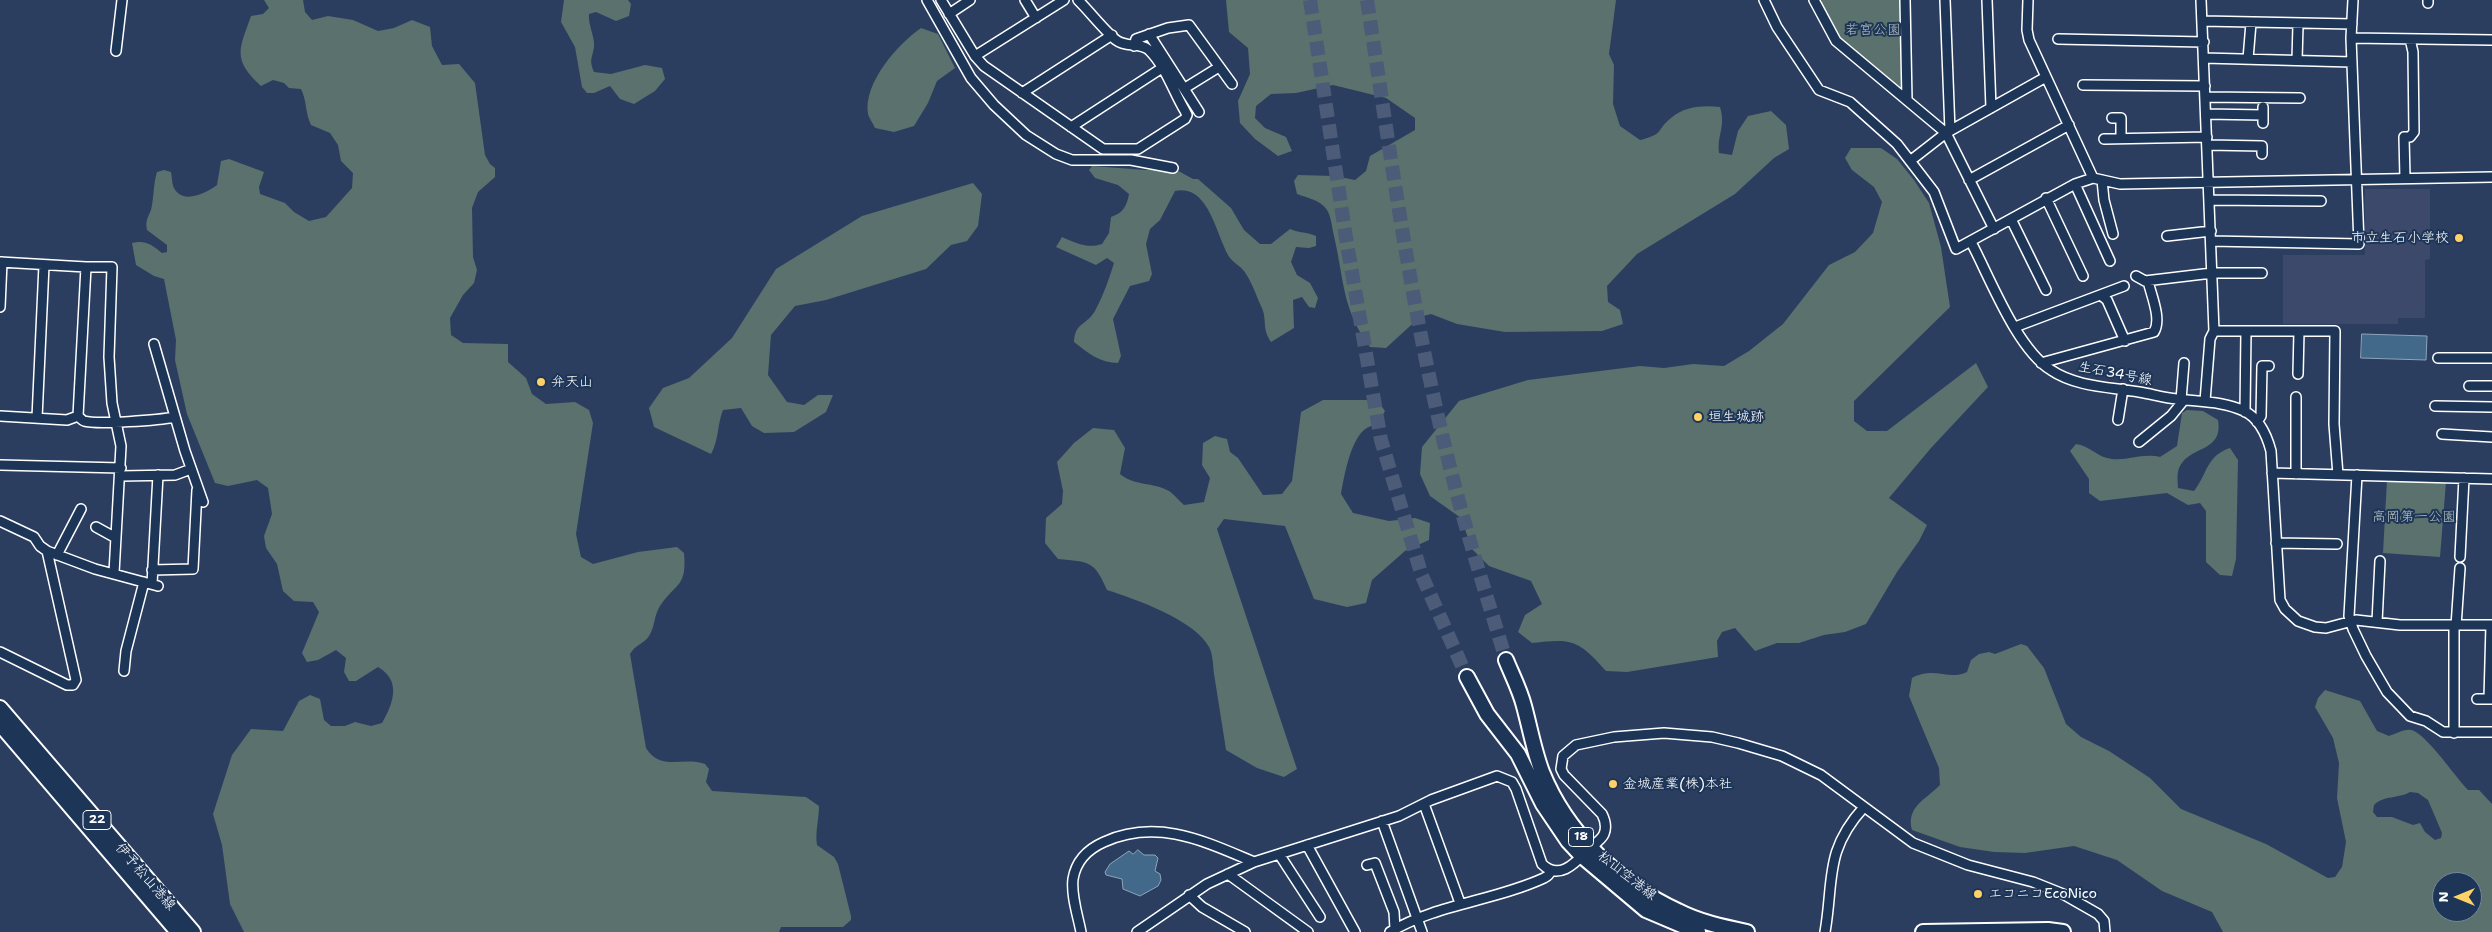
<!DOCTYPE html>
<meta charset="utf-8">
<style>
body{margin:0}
#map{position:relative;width:2492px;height:932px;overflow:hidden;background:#2b3e60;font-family:"Shantell Sans",sans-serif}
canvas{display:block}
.north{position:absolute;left:2432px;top:872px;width:50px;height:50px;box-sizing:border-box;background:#1d3557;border:1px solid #77869a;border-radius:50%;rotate:270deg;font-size:14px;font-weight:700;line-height:20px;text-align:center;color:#fff}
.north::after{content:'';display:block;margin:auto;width:18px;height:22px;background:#ffd166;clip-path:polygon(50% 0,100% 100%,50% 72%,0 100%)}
</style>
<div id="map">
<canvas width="2492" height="932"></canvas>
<div class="north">N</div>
</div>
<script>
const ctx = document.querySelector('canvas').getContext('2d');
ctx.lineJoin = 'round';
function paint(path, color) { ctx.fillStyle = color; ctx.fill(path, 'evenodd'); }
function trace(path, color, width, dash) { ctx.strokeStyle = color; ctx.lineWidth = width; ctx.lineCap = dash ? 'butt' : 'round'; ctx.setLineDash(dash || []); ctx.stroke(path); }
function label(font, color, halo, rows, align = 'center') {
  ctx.font = font + ' "Shantell Sans","Klee One",sans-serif'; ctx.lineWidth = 4; ctx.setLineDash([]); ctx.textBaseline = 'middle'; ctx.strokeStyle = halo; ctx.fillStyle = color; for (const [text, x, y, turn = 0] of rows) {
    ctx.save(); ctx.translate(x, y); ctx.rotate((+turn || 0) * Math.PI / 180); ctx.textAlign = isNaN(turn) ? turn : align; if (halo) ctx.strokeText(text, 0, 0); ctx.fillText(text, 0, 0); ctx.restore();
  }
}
paint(new Path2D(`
 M2365,189h65v70l-5,1v58h-27v6h-115v-69h82z`), '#3c496b');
paint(new Path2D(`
 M264,0h39l2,12 7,8 16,-4 25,4 25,11 16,-3 18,-8 18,7 2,19 10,19 17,-1 16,19 10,72 5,9 5,4v9l-17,15 -6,16 1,49 4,13 -3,13 -11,12 -13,23 1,17 12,8 45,1v18l18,16 6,16 14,10 29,-2 14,8 4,13 -17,111 5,23 12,7 45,-12 39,-5 7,6c3,35 -8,29 -24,53 -6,9 -5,21 -11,30 -5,8 -13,8 -19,18l16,94c15,24 37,8 59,16l4,5 -3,13 6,9 94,6 13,9c0,14 -4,25 -2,39l17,12 4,7 13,52v4l-8,7h-62l-2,5h-535l-14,-28 -8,-59 -9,-31 19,-59 19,-26 32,2 16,-30 11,-6 10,4 4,21 7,6h14l10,-4 16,4 11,-3c11,-19 20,-42 -4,-56l-22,14h-7l-5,-9 2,-14 -10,-8 -18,10 -11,2 -5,-9 17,-41 -6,-10 -19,-1 -11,-10 -6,-27 -11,-16 -2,-12 8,-22 -4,-26 -11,-8 -29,6 -13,-3 -28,-69 -12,-54 1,-20 -12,-61 -10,-3 -18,-11 -4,-22c13,-3 19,1 30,10l5,-1v-7l-20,-15c-2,-10 1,-12 4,-20 3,-12 2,-25 6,-38l7,-2 7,2c1,5 1,12 3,16 9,17 32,5 43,-3l4,-24 8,-2 35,13 -5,15 1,7 25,9 9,9 15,9 17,-4 26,-29 1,-15 -12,-12 -3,-16 -8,-12 -19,-8c-6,-12 -4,-24 -10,-36l-12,-1 -5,-5 -11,-3 -12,6c-29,-27 -22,-36 -10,-70l12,-2 6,-6z
 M564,0h64l3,4 -2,12 -13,5 -20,-9 -7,2c-1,12 6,22 5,33 -2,13 -5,12 0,25l17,2 34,-9 17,3 3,11 -10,12 -21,13 -14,-5 -10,-13 -16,7h-7l-5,-6 -7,-40 -14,-25z
 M1226,0h390l-7,54 5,11 -1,39 7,22 20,14c25,-6 15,-9 31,-22 13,-12 34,-13 49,-11 6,20 -3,27 -1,46l13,2 6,-24 10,-15 23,-5 15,14 3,24 -15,9 -39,36 -98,60 -30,32 1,16 12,8 3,14 -21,7 -97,1 -48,-8 -26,-10 -11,3 -34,31 -16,-1c-28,-37 -26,-68 -36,-111 -2,-8 -3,-20 -7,-26 -7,-10 -19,-12 -30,-16l-3,-13 4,-6 36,1 21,4 11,-9 4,-15 45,-26v-12l-29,-20 -53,-13 -37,8 -25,1 -15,12 -1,12 10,10 21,9 6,14 -14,5 -23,-17 -15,-16 -2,-22 12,-27 -2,-26 -19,-16z
 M1822,0h81l2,95 -68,-58 -17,-34z
 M921,28l17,6 17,34 -18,13 -9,22 -14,23 -20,6 -19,-4c-2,-5 -6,-10 -7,-14 -5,-31 30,-70 53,-86z
 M1851,148h30l16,11 17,21 15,23 12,44 9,60 -96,94v20l13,10h20l89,-68 12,24 -57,61 -42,50 38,27 -8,16 -22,31 -31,52 -21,8 -21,3 -25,8h-22l-22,8 -20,-23 -13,4 -5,9 1,16 -91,15 -21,-1c-27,-31 -34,-33 -74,-28l-14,-11 7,-17 17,-11 -11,-23 -42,-15 -17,-17 -11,-31 -31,-22 -10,-22 2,-27 37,-46 69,-21 112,-14 24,2 29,-4 31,2 25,-15 34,-27 46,-59 26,-13 18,-19 9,-31 -8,-15 -22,-17 -7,-12z
 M1092,166l53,4 28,-2 20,11h5l33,29 13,22 16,14h11l19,-15c9,4 17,3 26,7v10l-7,2 -13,-1 -5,15 6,13 13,8 8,15 -3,10 -6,-1 -7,-10 -9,3 1,28 -23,14c-10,-15 -3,-22 -10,-36 -5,-11 -10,-26 -17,-35 -4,-5 -10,-8 -14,-13 -14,-21 -20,-74 -55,-67l-15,29 -10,9 -4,15 6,30 -3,7 -19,5 -17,33 8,37 -3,7c-18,0 -30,-10 -44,-21 1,-20 12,-16 21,-31 8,-15 14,-32 19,-48l-7,-5 -11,7 -40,-18 6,-10c14,6 25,12 40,7l7,-11 2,-16c12,-4 16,-11 18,-23l-11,-9 -23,-7 -6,-8z
 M973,183l9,11 -4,32 -11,15 -16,4 -25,24 -100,31 -31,6 -24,29 -3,40 19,27 17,3 14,-10h15l-7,17 -32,20 -30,1 -12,-7 -11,-18 -18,2c-6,15 -4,30 -12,44l-57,-27 -5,-19 14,-20 26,-10 43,-40 44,-69 86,-53z
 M1323,400h43l14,4 5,7 -7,13c-4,1 -11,3 -14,6 -14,12 -20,47 -23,64l12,19 36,8 26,-3 15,5 -1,17 -24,11 -33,29 -6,23 -19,4 -33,-8 -29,-73 -61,-7 -7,10 80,240 -13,8 -27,-9 -31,-18c-4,-26 -8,-51 -12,-76 -1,-8 -1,-20 -5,-27 -14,-27 -74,-48 -102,-57 -13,-30 -18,-28 -49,-31l-13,-16 1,-25 16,-14 1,-13 -6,-29 17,-19 19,-15 21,2 11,18 -5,26c14,12 33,8 49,17 5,3 10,10 15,14l20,-3 6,-24 -8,-13 1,-22 12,-7 12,3 3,13 8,6 25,37 19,-1 10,-13 9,-69z
 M2187,410l16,1 15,9c6,35 -33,24 -40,52 -1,5 0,12 0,16l16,3c14,-18 12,-35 36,-43l8,12 -2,99 -4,17 -12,-1 -14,-13v-51l-6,-8 -12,2 -21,-12 -67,8 -11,-8v-14l-19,-28 6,-7c13,1 22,14 36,15 17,2 29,-6 48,-2l17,-11 5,-33z
 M2387,480l59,2 -6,75 -57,-4z
 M2021,644l6,2 17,22 22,56 15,13 28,14 41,27 31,31 85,35 62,34 7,-1 7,-10 4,-25 -9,-44 2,-35 -6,-25 -18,-31 3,-9 7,-8 35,11 17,30 12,5c7,-2 14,-7 22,-6 14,2 45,48 57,60h11l13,14v128h-269l-11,-20 -50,-21 -45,-31 -43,-14 -49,7 -31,-1 -34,-5 -48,-17c-6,-23 13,-30 28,-45l-1,-17 -30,-72 3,-18c23,-12 36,3 55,-6l4,-12 8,-6 10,-2 6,2zM2410,792l8,1 10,7 14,33 -1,5 -6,2 -10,-8 -5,-9 -7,2 -21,-8h-15l-4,-5 1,-7c10,-10 24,-6 36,-13zM2442,882h30v30h-30z`), '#5a716d');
const water = new Path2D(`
 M2362,334l65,2 -1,24 -65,-2z
 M1138,850l6,5h11l3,3 -3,13 5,3 1,6 -3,6 -18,10 -17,-7 -1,-10 -16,-4 -1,-3 5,-8 19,-13 4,3z`);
paint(water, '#42698a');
trace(water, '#8ea5b9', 1);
trace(new Path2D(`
 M1310,0l36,238 35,202 41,136 45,101
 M1367,0c24,158 45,317 84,471 16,64 36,126 55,189`), '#4b5b78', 14, [14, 7]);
const street = new Path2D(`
 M927,0l44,78 23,27 32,30 30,19 16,6h59l42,8
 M941,0l34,56 9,10 119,83h35l47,-30 2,-4 -2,-4c-12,-20 -19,-44 -36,-61 -9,-8 -23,-2 -33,-10 -12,-10 -26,-28 -38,-40
 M1025,0l11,18
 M1764,0l13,27 42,63 31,12 47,42 37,48 22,57 119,-65 18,-6 27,6 372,-7
 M1814,0l22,41 110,92 48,96
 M1905,0l2,100
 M1945,0l5,131
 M1987,0l4,108
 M2028,0l-1,30 2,10 64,138
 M2201,0l13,331 -4,8 -5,62
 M2428,0v3
 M949,14l21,-14
 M2203,21l149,3
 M1149,34l50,78
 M2351,38l141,2
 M2058,39l146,3
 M1134,46l2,-7 32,-11 21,-3 43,59
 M116,51l6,-51
 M975,56l89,-56
 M2204,58l148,4
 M2248,59l3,-36
 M2297,60l1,-35
 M2083,85l122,1
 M1185,88l34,-21
 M1022,93l90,-58
 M2205,97l95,1
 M2206,114l57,1
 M2112,118h9v20
 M2263,123v-16
 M1071,127l91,-59
 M2104,139l103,-2
 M2208,145l54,1v8
 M1910,161l36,-28 100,-56
 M2405,178l-1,-41h6l4,-5 -1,-80 -3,-13
 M1969,180l100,-55
 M2102,180l2,20 9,34
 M2075,184l35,77
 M2046,198l37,78
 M2210,200l111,1
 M2011,219l35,71
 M2167,236l44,-5
 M2211,241l148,3 -8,-206 2,-38
 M1971,242c19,36 46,107 80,128 25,17 59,17 88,22 13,2 25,6 38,7 22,3 46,2 67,12 15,7 23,25 27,40l9,149 5,9 13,12 17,6 11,1 30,-8 44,5h92
 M0,262l86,5 -8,149 -11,4 -67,-4
 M86,267h26l-3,90 3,46 9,43 -7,127
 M2136,276l9,5 67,-8h50
 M2102,296l5,4 18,41
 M0,307l2,-45
 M2015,327l109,-41
 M2214,331h121l-1,93 4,51
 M154,344l31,107 18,51
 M2438,358h54
 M2041,363l113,-31c8,-13 -3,-37 -6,-51
 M2298,374l1,-43
 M2469,386h23
 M2181,400l3,-37
 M2435,406l57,1
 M2245,412l1,-81
 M78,416c0,0 5,5 6,5 13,4 76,-1 91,-4
 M37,418l7,-153
 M2118,420l5,-31
 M2257,422l4,-6 1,-50h7
 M2442,434l50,3
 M2139,442l32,-26 13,-16
 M0,465l121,3
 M2272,473l220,6
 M2296,474v-77
 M2357,475l-8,141 4,13 13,27 21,36 23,24 16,5 17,11h49
 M121,476l54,-1 16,-6
 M0,521l34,16 6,9 7,5 29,129 -3,5h-6l-67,-33
 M96,527l20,11
 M2276,543l61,1
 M47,551l48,18 63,17
 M57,555l24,-46
 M2460,557l4,-79
 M152,570l41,-1 4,-79
 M152,584l6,-109
 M2377,622l3,-61
 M2456,626l4,-58
 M2454,627v106
 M124,671l2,-20 18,-69
 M2477,699h15
 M2489,699l2,-74
 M1424,804l36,99
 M1382,821l40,111
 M1307,845l48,87
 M1279,854l41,63
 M1367,865l8,-2 19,49 1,17
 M1228,874l80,58
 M1189,895l13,12 43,25
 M1081,932c-3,-16 -10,-36 -8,-53 3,-18 15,-30 31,-37 53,-24 100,-1 150,20
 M1137,932l70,-48 47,-22 145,-46 32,-16 66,-24 15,6 4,7 26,75c18,18 35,-3 48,-16 5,-4 12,-9 14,-14 3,-7 1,-14 -2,-20l-38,-39 -3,-6 2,-13 13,-11 38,-8 50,-4 48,4 26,6 44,13 39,19 92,68 55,22 65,17 30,12 35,20 6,7 1,11
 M1390,932c47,-28 104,-31 154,-54 4,-2 5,-3 7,-8
 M1825,932c9,-52 -1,-81 39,-125`);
const primary = new Path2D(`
 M1506,660c6,15 14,30 18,46 6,22 10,45 18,66 24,60 77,112 136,139 21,11 45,16 69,21
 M1467,677l20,37 31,40 25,50 25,37 14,15 64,54 52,22
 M0,708l193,224
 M0,724l178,208
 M1923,932l125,-2 15,2`);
trace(street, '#fff', 12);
trace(primary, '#fff', 18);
trace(street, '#1d3557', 9);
trace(primary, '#1d3557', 14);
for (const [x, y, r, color] of [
 [2459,238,5,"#ffd166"],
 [541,382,5,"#ffd166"],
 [1698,417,5,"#ffd166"],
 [1613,784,5,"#ffd166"],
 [1978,894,5,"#ffd166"]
]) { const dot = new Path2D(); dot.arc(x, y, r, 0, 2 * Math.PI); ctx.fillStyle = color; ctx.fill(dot); trace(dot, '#1d3557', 2); }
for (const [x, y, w] of [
 [97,820,28],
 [1581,837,25]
]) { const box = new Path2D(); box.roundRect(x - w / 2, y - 9.5, w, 19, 4); ctx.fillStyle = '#1d3557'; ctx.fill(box); trace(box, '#fff', 1); }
label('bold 12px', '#fff', null, [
 ["22",97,820],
 ["18",1581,837]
]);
label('14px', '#b5bfbd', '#1d3557', [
 ["若宮公園",1873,30],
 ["高岡第一公園",2414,517]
]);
label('14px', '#fff', '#1d3557', [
 ["市立生石小学校",2449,238,"right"],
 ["弁天山",551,382],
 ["垣生城跡",1708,417],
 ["金城産業(株)本社",1623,784],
 ["エコニコEcoNico",1988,894]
], 'left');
label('14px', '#fff', '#1d3557', [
 ["生石34号線",2115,374,11],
 ["松山空港線",1627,876,38],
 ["伊予松山港線",145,877,49]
]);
</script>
